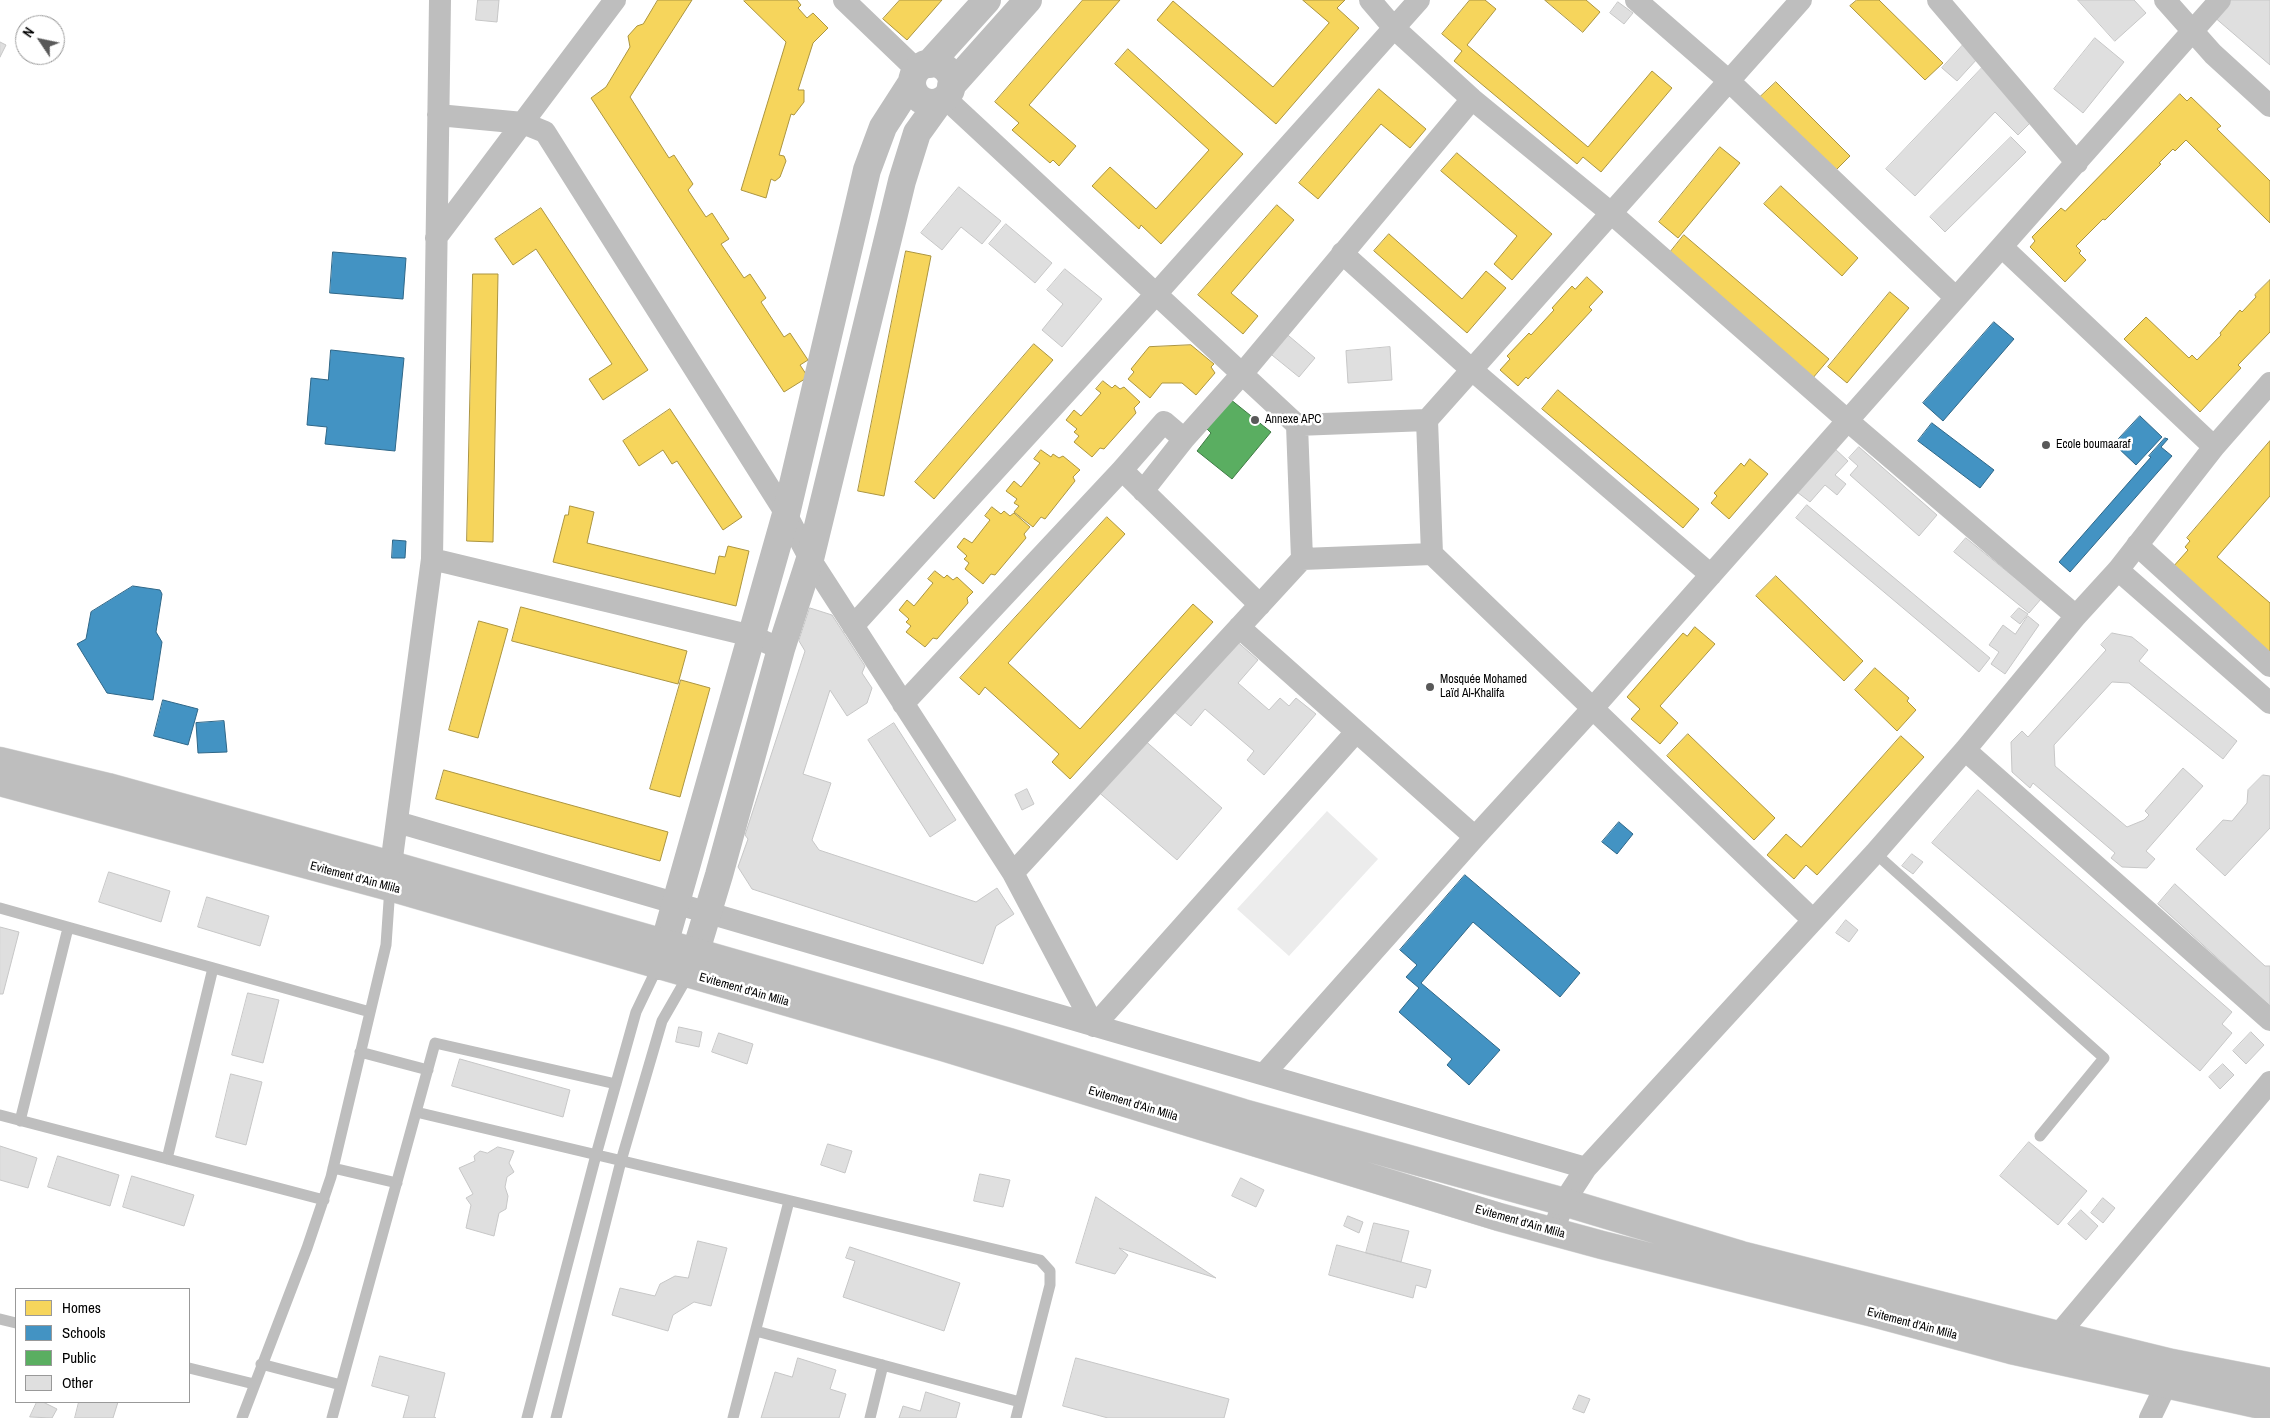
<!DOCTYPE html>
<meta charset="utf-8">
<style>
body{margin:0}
#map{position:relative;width:2270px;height:1418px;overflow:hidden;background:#fff;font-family:"Archivo Narrow",sans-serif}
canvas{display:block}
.legend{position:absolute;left:15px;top:1288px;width:175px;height:115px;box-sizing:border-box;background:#fff;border:1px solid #999;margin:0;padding:6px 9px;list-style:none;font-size:15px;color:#000}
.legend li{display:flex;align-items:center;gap:10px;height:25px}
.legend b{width:25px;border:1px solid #999}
.north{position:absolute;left:15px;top:15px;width:50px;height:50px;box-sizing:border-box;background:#fff;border:1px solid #999;border-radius:50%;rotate:304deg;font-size:14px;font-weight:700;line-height:20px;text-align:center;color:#000}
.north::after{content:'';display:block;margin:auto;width:18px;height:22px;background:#595959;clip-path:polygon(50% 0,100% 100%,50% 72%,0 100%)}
</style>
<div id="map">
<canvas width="2270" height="1418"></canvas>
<ul class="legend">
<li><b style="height:14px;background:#f6d55c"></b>Homes</li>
<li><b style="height:14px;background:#4393c3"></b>Schools</li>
<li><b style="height:14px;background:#5aae61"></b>Public</li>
<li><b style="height:14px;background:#dfdfdf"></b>Other</li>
</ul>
<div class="north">N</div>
</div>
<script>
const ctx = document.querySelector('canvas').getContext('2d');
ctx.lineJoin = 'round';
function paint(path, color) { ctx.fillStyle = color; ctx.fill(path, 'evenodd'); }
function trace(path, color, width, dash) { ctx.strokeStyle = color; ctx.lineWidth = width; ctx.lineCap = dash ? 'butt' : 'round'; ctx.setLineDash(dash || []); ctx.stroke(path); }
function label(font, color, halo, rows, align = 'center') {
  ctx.font = font + ' "Archivo Narrow",sans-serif'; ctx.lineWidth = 5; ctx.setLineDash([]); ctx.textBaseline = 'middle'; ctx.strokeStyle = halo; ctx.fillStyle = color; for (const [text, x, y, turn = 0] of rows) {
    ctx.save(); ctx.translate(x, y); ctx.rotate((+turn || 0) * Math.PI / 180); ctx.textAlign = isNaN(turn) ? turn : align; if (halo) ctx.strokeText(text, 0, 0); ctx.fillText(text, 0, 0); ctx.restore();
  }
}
paint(new Path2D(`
 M1327,811l51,48 -89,97 -52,-47z`), '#ececec');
const homes = new Path2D(`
 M658,0h34l-62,97 39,61 5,-3 19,29 -5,6 18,27 6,-4 17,26 -8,5 23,34 6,-4 16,24 -5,4 23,35 6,-4 18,27 -8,5 8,12 -24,15 -193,-294 15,-11 24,-40 -2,-11 9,-10 6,-2z
 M745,0h52l4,5 -3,3 9,10 6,-5 15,15 -15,15 -15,47h6v12l-10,13 -3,-1 -12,41 5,1 2,5 -6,16 -5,4 -4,-2 -5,19 -25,-8 45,-148 -42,-41z
 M900,0h42l-35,40 -24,-21z
 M1083,0h37l-91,105 47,41 -17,20 -6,-6 -3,3 -38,-33 7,-7 -24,-21z
 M1303,0h42l-8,8 22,20 -83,96 -119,-104 16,-19 100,86 56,-64z
 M1470,0h15l11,9 -29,36 121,102 64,-76 20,17 -71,84 -18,-15 -6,7 -123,-103 8,-10 -20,-17z
 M1545,0h41l14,12 -17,20z
 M1857,0h22l64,63 -18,17 -75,-74z
 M1128,49l115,105 -82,90 -20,-19 -2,4 -47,-43 18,-19 46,42 53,-59 -94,-86z
 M1776,82l74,74 -17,17 -75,-74z
 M1379,89l47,40 -16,19 -29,-24 -63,75 -19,-16z
 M2180,94l7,7 4,-4 30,29 -4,3 53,52v42l-84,-83 -11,11 -2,-2 -14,14 2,1 -56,56 -2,-1 -27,27 5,5 -2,2 7,7 -21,22 -35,-35 5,-6 -3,-4 29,-29 4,3z
 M1720,147l20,16 -62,75 -19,-16z
 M1457,153l95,81 -40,46 -18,-16 23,-28 -76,-65z
 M1781,186l77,72 -16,18 -78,-72z
 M1277,205l17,15 -63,73 27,23 -15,18 -45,-39z
 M541,208l107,162 -45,30 -14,-21 23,-15 -76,-115 -23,16 -18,-26z
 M1389,234l73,65 24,-28 20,17 -39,45 -93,-82z
 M1684,235l145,124 -17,20 -144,-124z
 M906,251l25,5 -47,240 -26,-5z
 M473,274h25l-5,268 -26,-1z
 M1587,277l16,15 -14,15 3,3 -64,69 -2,-2 -8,9 -18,-16 10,-11 -3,-3 22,-23 2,2 23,-25 -2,-2 20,-22 3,3z
 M2270,280v52l-32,33 3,3 -41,44 -76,-73 22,-22 43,41 3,-3 5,5 24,-25 -1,-2 20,-23 2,2 14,-15 -1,-2z
 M1890,292l19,16 -62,75 -19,-16z
 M1034,344l19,16 -119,139 -19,-17z
 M1191,345l23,19 -3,3 4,6 -19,22 -14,-12h-20l-12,15 -22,-19 6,-7 -3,-3 18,-22z
 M1103,381l9,7 3,-3 5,4 4,-2 16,15 -6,6 2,5 -32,36 -4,-1 -8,9 -18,-15 5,-6 -5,-4 3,-3 -11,-9 8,-10 7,6 20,-23 -5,-4z
 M1558,390l141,119 -16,19 -141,-119z
 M670,409l72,108 -19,13 -46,-69 -5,3 -9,-14 -24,16 -16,-25z
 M2270,441v55l-53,61 53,46v51l-98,-86 16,-18 -3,-3 5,-6 -3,-3z
 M1041,450l10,7 2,-3 6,4 4,-2 17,14 -7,7 2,4 -30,38 -4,-2 -8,10 -19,-15 5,-6 -5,-3 3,-4 -11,-8 8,-10 7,6 19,-24 -6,-4z
 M1750,459l18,15 -39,45 -18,-16 6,-7 -3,-3 27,-30 3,3z
 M570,506l24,6 -7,31 128,31 4,-18 6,1 3,-11 21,5 -13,55 -183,-44 12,-47h3z
 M992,507l9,7 3,-3 6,5 4,-3 16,14 -6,7 2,4 -31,37 -4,-1 -8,10 -18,-15 4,-6 -5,-4 3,-3 -10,-9 7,-9 8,5 18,-23 -5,-4z
 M1107,517l18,17 -117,129 72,66 113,-125 20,18 -143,157 -18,-17 7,-8 -74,-67 -6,8 -19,-17z
 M935,571l9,7 3,-3 6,5 4,-3 16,15 -6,6 1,5 -31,36 -4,-1 -8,9 -19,-15 5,-6 -5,-4 3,-3 -10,-9 8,-10 7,6 19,-23 -5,-4z
 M1776,576l87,85 -19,20 -88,-85z
 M521,607l166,44 -9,33 -166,-43z
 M479,621l29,8 -30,109 -29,-8z
 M1695,627l20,17 -55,62 18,17 -18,21 -29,-25 9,-10 -13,-12 56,-64 4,3z
 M1875,668l34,30 -2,3 9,9 -19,21 -42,-41z
 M681,680l29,8 -30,109 -30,-8z
 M1688,734l87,84 -21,22 -87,-84z
 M1901,736l23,21 -107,118 -11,-10 -12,14 -27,-24 19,-21 15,13z
 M444,770l224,62 -8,29 -224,-62z`);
paint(homes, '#f6d55c');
trace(homes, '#ac9540', 1);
const schools = new Path2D(`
 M333,252l73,6 -3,41 -73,-6z
 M1994,322l20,17 -71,82 -20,-18z
 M331,350l73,8 -9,93 -70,-7 2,-17 -20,-2 4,-47 17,2z
 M2140,416l22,21 -26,28 -22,-21z
 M1932,423l62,47 -14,18 -62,-47z
 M2165,438l3,1 -7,8 11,9 -102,116 -11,-10 92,-105 -2,-1z
 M393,540l13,1 -1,17h-13z
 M133,586l27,4 2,4 -6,38 6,10 -9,58 -46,-7 -30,-49 9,-5 5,-27z
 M163,700l35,9 -10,36 -34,-9z
 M224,721l3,31 -29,1 -2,-30z
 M1619,822l14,12 -16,20 -15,-12z
 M1465,875l115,98 -20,24 -87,-75 -52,61 79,67 -31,35 -22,-20 5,-6 -53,-47 20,-24 -13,-11 11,-12 -17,-15z`);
paint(schools, '#4393c3');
trace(schools, '#2f6788', 1);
const public = new Path2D(`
 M1230,399l41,33 -39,47 -35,-28 14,-18 -4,-4z`);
paint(public, '#5aae61');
trace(public, '#3f7a44', 1);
const building = new Path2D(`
 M478,0h21l-2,22 -21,-2z
 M2078,0h56l12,13 -31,28z
 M2227,0h43v65l-57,-49z
 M1618,2l15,11 -9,11 -14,-11z
 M2095,38l29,24 -41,51 -29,-24z
 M0,42l6,3 -6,12z
 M1963,45l15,13 -21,23 -15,-13z
 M1982,68l53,50 -17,17 -23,-23 -80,84 -29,-27z
 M2011,137l15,15 -81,80 -15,-15z
 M959,187l42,34 -19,23 -21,-17 -19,23 -21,-17z
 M1006,224l46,39 -17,20 -46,-39z
 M1065,269l37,30 -40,48 -20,-17 21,-26 -16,-14z
 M1283,331l32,27 -16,19 -32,-26z
 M1390,347l2,33 -44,3 -2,-32z
 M1859,447l78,68 -18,21 -69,-61 8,-9 -9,-8z
 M1834,448l14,13 -13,14 11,9 -9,11 -12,-10 -15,17 -13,-10z
 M1807,505l183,153 -11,14 -183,-154z
 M1966,538l75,61 -12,14 -75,-61z
 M810,608l22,7 33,51 -3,7 10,15 -5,15 -20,13 -17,-26 -27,84 28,9 -19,57 7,10 157,52 21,-14 17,26 -18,12 -13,38 -231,-75 -14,-22 10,-28 -3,-4 60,-184 -6,-10z
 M2019,608l9,6 -8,10 -9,-7z
 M2028,616l11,9 -34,49 -14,-10 8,-12 -10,-7 14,-20 12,9z
 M2112,633l20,4 16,13 -9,11 98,80 -14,18 -94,-76 -17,-1 -58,63 1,21 72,61 17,-7 5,-5 -4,-4 38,-43 20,18 -57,65 9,8 -8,9 -25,-1 -11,-9 4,-5 -82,-70 -3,5 -18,-16 -1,-30 11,-11 6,6 78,-87 -5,-5z
 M1233,638l25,22 -20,23 31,27 11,-12 9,8 7,-8 20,16 -52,61 -17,-15 7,-9 -49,-42 -14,17 -19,-16z
 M894,723l62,97 -26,17 -62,-97z
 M1142,738l80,70 -45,52 -82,-71z
 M2263,775l7,1v52l-45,48 -29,-27 27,-29 9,1 15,-18 1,-13z
 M1027,789l7,15 -12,6 -7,-15z
 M1978,790l254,222 -10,12 10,9 -32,38 -268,-228z
 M1912,854l11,8 -10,12 -11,-8z
 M109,872l61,19 -9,31 -62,-20z
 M2175,884l90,82h5v40l-112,-102z
 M207,897l62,19 -9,30 -62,-19z
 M1846,920l12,10 -9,12 -13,-9z
 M0,927l19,5 -16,62h-3z
 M248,993l31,7 -16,63 -31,-8z
 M679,1027l23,5 -3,15 -23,-5z
 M2251,1032l13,13 -18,19 -13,-13z
 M719,1033l34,11 -6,20 -35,-12z
 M460,1059l110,31 -7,27 -111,-31z
 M2223,1064l11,11 -14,14 -11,-12z
 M231,1074l31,8 -16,63 -30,-8z
 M2029,1142l58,49 -29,34 -58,-49z
 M828,1144l24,7 -7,22 -24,-8z
 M0,1146l37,12 -9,30 -28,-8z
 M498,1147l16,4 -5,12 5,9 -7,5 -2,10 3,9 -2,13 -7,4 -5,23 -28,-8 5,-23 -5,-7 7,-4 -14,-26 16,-7 -1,-5 6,-5 7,2z
 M58,1156l61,19 -9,31 -62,-19z
 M980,1174l30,6 -7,27 -29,-6z
 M132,1176l62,19 -10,31 -61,-19z
 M1241,1178l23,12 -8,17 -24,-11z
 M1096,1197l120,81 -97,-30 9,7 -13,19 -39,-11z
 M2103,1198l12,10 -12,15 -12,-10z
 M2081,1210l17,16 -12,14 -18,-16z
 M1348,1216l15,6 -4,11 -15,-7z
 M1374,1223l35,8 -8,31 -35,-9z
 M698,1241l29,7 -16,58 -17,-4 -21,13 -5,16 -56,-16 8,-27 35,8 5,-12 15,-8 13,2z
 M1337,1245l94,25 -5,18 -10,-3 -3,13 -84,-23z
 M850,1247l110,36 -16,48 -101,-34 12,-36 -9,-3z
 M380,1356l65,17 -11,44 2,1h-33l6,-22 -37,-10z
 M798,1358l38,12 -6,19 16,5 -7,24h-78l14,-46 17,5z
 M1076,1358l153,41 -5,19h-116l-45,-12z
 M926,1392l34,11 -4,15h-57l4,-12 17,5z
 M1579,1395l11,4 -6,14 -11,-4z
 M37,1402h6l14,7 -5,9 -22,-1z
 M79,1402h39l-5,16h-38z`);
paint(building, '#dfdfdf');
trace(building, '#c7c7c7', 1);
const trunk = new Path2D(`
 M0,761l108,26 283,78 618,177 234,71 321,89 177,53 345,87 86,21 98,19
 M0,782l390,105 553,160 556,170 103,28 271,68 138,37 259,57`);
trace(trunk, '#dbdbdb', 29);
trace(new Path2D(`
 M1875,853l229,205 -64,78
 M0,908l370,104
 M360,1052l68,18
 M416,1112l624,148 10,11v14l-34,133
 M0,1115l324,85
 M20,1121l48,-193
 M167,1159l46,-191
 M333,1168l64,15
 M0,1319l16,4
 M756,1331l264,71
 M261,1364l80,21
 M189,1368l65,16
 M242,1418l65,-170 24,-71 55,-232 4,-58
 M332,1418l103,-375 181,41
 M527,1418l69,-263 40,-143 22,-46
 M556,1418l65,-257 41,-140 27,-47
 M733,1418l56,-217
 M870,1418l13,-53`), '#bebebe', 11);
trace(new Path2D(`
 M844,0l73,70
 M1370,0l24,28 78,71 139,114 237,208 228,195
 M1636,0l93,81 227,217
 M1938,0l139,163
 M2165,0l48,54 57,52
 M945,98l352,327
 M438,115l85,8 22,9 241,382 24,45 203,314 81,153 262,-294
 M436,238l179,-238
 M2002,247l212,200
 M1342,253l130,117 239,205
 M1427,420l-130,5 5,134 130,-5 -5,-134 374,-420
 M1184,439l58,-65 230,-275
 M1122,470l42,-48 20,17 -41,52
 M2137,545l133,121
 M1432,554l381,366
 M432,559l320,77 29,13
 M2118,570l152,133
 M853,626l303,-332 263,-294
 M1239,627l236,210
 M903,704l219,-234 138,135
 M1965,750l305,270
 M397,822c395,118 793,230 1189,346
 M1013,873l289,-314
 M390,881l1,-16 41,-306 8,-559
 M1264,1074l211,-237 118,-129 627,-708
 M1553,1231l11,-29 22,-34 289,-315 90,-103 111,-134 42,-46 96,-123 56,-64
 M2058,1335l212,-253
 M2150,1418l16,-33 5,-17`), '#bebebe', 22);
trace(new Path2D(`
 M912 83a20 20 0 1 1 40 0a20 20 0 1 1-40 0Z
 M929,64l58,-64
 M951,86l77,-86
 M658,966l128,-452 81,-344 16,-43 29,-45
 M689,974l30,-99 62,-226 29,-90 92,-378 15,-48 23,-32`), '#bebebe', 28);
trace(trunk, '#bebebe', 28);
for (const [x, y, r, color] of [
 [1255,420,5,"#595959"],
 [2046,445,5,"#595959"],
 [1430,687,5,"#595959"]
]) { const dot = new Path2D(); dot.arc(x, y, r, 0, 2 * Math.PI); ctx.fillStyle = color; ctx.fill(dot); trace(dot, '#fff', 2); }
label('12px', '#000', '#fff', [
 ["Annexe APC",1265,420],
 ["Ecole boumaaraf",2056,445],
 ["Mosquée Mohamed",1440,680],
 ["Laïd Al-Khalifa",1440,694]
], 'left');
label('12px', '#000', '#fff', [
 ["Evitement d'Ain Mlila",355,878,15],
 ["Evitement d'Ain Mlila",744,990,16],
 ["Evitement d'Ain Mlila",1133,1104,17],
 ["Evitement d'Ain Mlila",1520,1222,16],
 ["Evitement d'Ain Mlila",1912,1324,15]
]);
</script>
